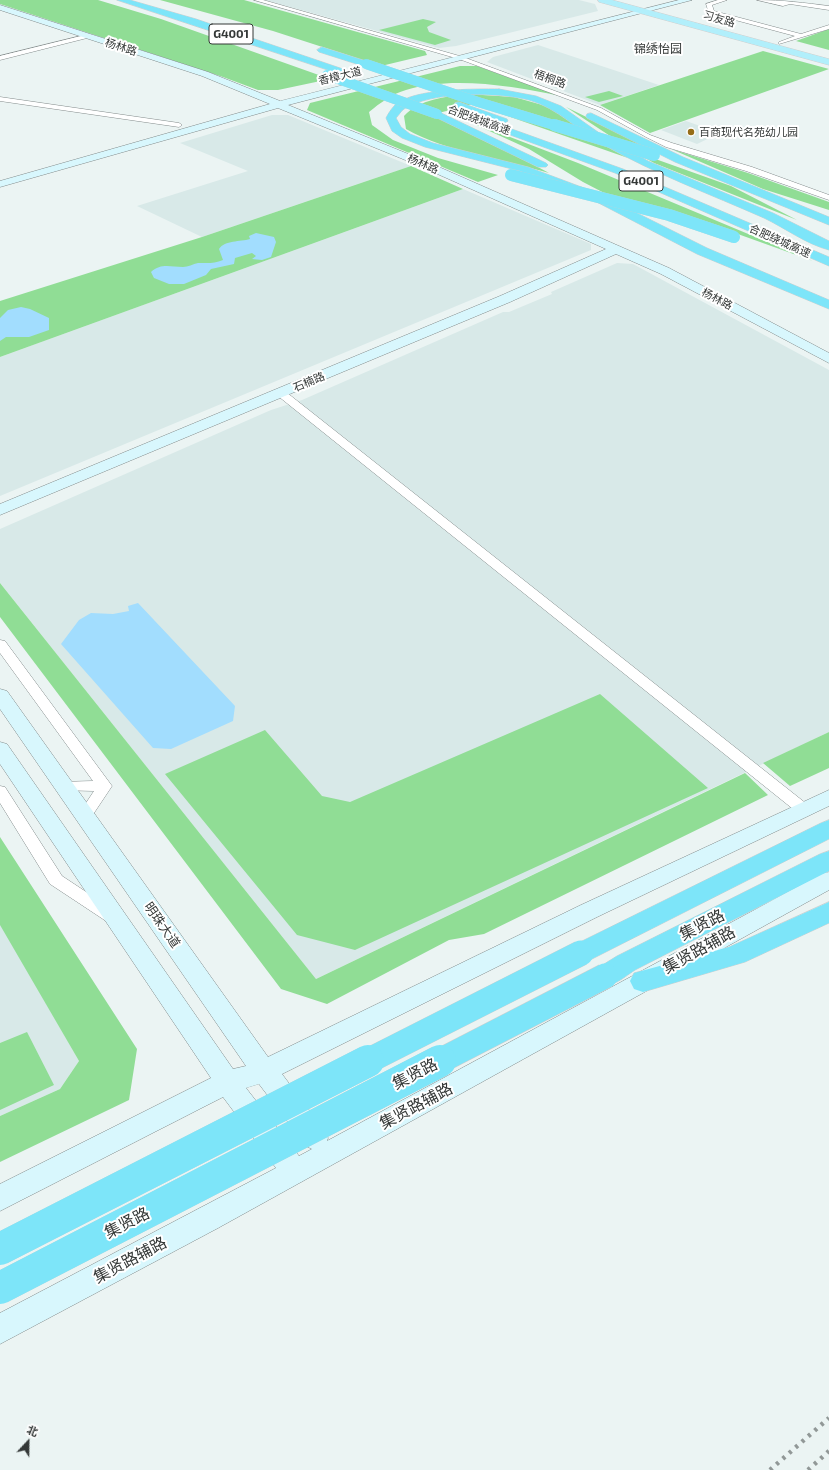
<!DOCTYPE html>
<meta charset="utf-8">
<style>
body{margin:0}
#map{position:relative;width:829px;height:1470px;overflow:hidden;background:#ebf4f3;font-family:"Exo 2","Noto Sans SC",sans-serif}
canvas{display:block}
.north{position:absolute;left:8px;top:1422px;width:40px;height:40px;-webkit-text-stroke:3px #fff;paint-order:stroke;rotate:22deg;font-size:11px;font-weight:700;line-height:16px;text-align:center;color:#343837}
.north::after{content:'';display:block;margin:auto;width:14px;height:18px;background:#343837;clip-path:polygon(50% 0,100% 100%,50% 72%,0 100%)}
</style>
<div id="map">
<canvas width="829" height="1470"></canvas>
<div class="north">北</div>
</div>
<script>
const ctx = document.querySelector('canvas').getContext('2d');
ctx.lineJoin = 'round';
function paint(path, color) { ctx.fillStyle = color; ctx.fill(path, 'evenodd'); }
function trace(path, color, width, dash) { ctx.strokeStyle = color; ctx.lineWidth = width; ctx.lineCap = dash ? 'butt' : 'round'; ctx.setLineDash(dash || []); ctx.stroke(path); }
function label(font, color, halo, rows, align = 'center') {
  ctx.font = font + ' "Exo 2","Noto Sans SC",sans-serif'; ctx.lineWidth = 4; ctx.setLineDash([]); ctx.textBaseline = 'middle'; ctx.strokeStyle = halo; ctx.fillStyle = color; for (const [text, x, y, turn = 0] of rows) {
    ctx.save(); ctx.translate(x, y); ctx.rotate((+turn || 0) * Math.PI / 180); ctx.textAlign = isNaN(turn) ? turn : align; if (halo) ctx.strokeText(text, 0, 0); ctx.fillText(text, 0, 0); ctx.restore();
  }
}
paint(new Path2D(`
 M265,0h314l16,4 3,7 -142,35 -17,2z
 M538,45l121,40 -59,20 -113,-43 6,-5z
 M272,115h16l123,51 -209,71 -65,-31 111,-35 -68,-28z
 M686,121l34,12 -23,11 -36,-14z
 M463,189l128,55v6l-591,246v-139z
 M617,263l16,1 196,106v362l-513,247 -316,-396v-54l271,-119 31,-10 201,-88h6l43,-18 -1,-2z
 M0,923l79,138 -19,28 -60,27z`), '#d8e9e8');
paint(new Path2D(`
 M0,0h98l63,19 169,60 -52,11h-20l-35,-13 -223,-73z
 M160,0h84l181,51 2,4 -46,11 -108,-35z
 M423,19l13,3 -9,5 2,5 22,8 -16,5 -56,-15z
 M829,29v21l-33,-9z
 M763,51l66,18 -179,64 -50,-28z
 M460,66h17l83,30c-46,-10 -109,-20 -154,-6 -14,4 -26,13 -37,22l3,13 21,15 45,18 60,17 -20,7 -171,-72 3,-7z
 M609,91l14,5 -24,6 -14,-5z
 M467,94l47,3 32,9 11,5 40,30 31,17 -155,-54 -42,11 59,26 59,32c-46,-13 -102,-21 -143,-44l-2,-13c16,-17 41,-19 63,-22z
 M566,107l92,45 -11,4 84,30 66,34 -143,-57 -21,-12z
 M463,119l115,44 235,98 -78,-28 -98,-23 -54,-28 -54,-33z
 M671,149l77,24 81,29v8l-66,-21z
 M411,166l52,23 -463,168v-56l202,-64z
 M0,583l316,396 429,-206 23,22 -284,139 -35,6 -122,64 -46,-15 -281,-372z
 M600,694l108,94 -353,162 -58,-15 -132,-161 100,-44 57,66 28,6z
 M829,732v36l-39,18 -27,-23z
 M0,837l137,212 -8,51 -129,62v-46l60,-27 19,-28 -79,-136z
 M27,1032l27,53 -54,25v-67z`), '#90dd95');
paint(new Path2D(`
 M256,233l18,4 2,5 -5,15 -9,3 -10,-1 4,-3 -4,-3 -17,5 -1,6 -23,5 -5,6 -22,9h-15l-15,-6 -3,-6c10,-9 19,-5 32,-5 5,0 10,-3 15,-4 9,0 16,1 25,-3l-4,-11c6,-9 21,-7 31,-10l-1,-3z
 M21,307l9,2 19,9v12l-20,7h-23l-6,4v-23l8,-8z
 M138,603l97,103 -2,15 -62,28 -18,-1 -92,-104 18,-24 12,-7 22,1 16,-3 -1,-5z`), '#a2ddfe');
const street = new Path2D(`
 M254,0h9l200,57 138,51 49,27 22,8 80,24 77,28v5l-83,-29 -80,-24 -20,-10 -49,-27 -138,-51z
 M718,0h9l-15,5 2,6 87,23 28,-9v4l-50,15v-2l16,-6 -86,-23 -3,-9z
 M757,0c25,0 48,3 72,6v4l-39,-6 -7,2z
 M89,34l3,2 -1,1 -91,23v-4z
 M0,97l179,26 3,2 -3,2 -179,-26z
 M282,391l4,1 522,413 2,4 -2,4 -5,1 -5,-1 -520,-417 -1,-2z
 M0,640l5,1 107,145 -22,33 -5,1 -5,-1 -2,-4 16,-24 -35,-1 -2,-4 2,-4 34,-1 -93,-128z
 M0,786l5,1 57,89 56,37 2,4 -2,4 -6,2 -6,-2 -56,-37 -50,-81z`);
const secondary = new Path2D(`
 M679,0h13l-404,105 135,55 246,108 160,85v10l-168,-89 -45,-20 -106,48 -510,213v-11l500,-208 106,-47 -191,-85 -137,-56 -278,79v-6l270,-77 -68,-28 -202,-66v-5l208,67 72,29z
 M0,689l7,2 261,366 313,-152 248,-115v16l-232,111 -315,157 42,56 4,8 -1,3 494,-267 8,-2v18l-611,338 -218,116v-31l276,-145 -53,-71 -223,114v-27l211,-106 -211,-314v-22l7,2 226,325 13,-3 -246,-357zM259,1084l47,62 6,3 -13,7 -53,-68z`);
const primary = new Path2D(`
 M598,0h14l217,59v6l-230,-63z`);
const highway = new Path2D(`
 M117,0h13l66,19 147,50 2,2 -2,2h-6z
 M322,47l47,15 2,2 -5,3 -47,-15 -2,-2z
 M499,89l37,7 25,10 44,31 43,24 125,52 56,28v9c-23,-6 -44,-22 -65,-32 -54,-24 -109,-44 -160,-73 -26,-14 -46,-37 -75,-45 -31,-8 -98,-9 -125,9 -3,2 -5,6 -8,9l5,9 9,7 23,9 95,24 56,21 2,3 -2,3h-8l-56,-23 -95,-24 -23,-9 -10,-7 -6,-13c2,-4 5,-9 9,-13 19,-17 79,-16 104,-16z
 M459,102l48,17 1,2 -5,3 -4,-1 -44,-16 -1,-2 1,-2z
 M437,111l109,52 2,2 -2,2h-8l-105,-51 -1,-2 1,-2z
 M591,113l92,44 146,60v8l-154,-63 -88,-44 -1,-2 1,-2z
 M484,119l139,50 206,88v9l-214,-93 -135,-49 -1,-2 1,-2z
 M591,190l116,58 122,52v9l-132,-55 -110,-57 -2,-3 2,-3z
 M829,820v19l-239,121 -9,3 -9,-3 -4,-7 4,-7 249,-123z
 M829,851v20l-194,99c-14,9 -22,19 -39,13l-4,-7 4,-7 21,-13 203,-102z
 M829,902v21l-84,39 -102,30 -9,-3 -4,-8 4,-8 95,-26z`);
trace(street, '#838b8b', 1);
trace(secondary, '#838b8b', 1);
trace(primary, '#cecfcf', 1);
trace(highway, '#cecfcf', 1);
paint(street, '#fff');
paint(secondary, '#d8f7fd');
paint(primary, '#b1effb');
paint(highway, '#7de5f9');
trace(new Path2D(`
 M770,1470l59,-52
 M808,1470l21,-19`), '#919897', 4.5, [3, 5.5]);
const highwayBridgeFar3 = new Path2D(`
 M366,64l112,38 79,24
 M327,75l110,39`);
const highwayBridgeFar2 = new Path2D(`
 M554,125l100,30
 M511,175l158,40 65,22`);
const highwayBridgeFar1 = new Path2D(`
 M366,1062l215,-109
 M438,1062l167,-86`);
const highwayBridge = new Path2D(`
 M0,1249l368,-188
 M0,1288l440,-227`);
trace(highwayBridgeFar3, '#cecfcf', 10, []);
trace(highwayBridgeFar2, '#cecfcf', 12, []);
trace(highwayBridgeFar1, '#cecfcf', 26, []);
trace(highwayBridge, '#cecfcf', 32, []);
trace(highwayBridgeFar3, '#7de5f9', 10);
trace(highwayBridgeFar2, '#7de5f9', 12);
trace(highwayBridgeFar1, '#7de5f9', 25);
trace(highwayBridge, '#7de5f9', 32);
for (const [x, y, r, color] of [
 [691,132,4,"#956d17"]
]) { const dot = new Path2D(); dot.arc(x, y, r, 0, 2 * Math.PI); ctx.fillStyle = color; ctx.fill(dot); trace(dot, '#fff', 1.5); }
label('11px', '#343837', '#fff', [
 ["习友路",719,19,16],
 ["杨林路",121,47,18],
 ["香樟大道",340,76,-14],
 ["梧桐路",550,79,20],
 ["合肥绕城高速",479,120,20],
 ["杨林路",423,164,24],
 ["合肥绕城高速",780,241,24],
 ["杨林路",717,299,28],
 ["石楠路",309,382,-23]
]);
label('11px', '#343837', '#fff', [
 ["百商现代名苑幼儿园",699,132]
], 'left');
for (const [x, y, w] of [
 [231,34,44],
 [641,181,44]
]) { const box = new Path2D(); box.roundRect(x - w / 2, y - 10, w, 20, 3); ctx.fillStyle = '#fff'; ctx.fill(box); trace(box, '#343837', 1); }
label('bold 12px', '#343837', null, [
 ["G4001",231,34],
 ["G4001",641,181]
]);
label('12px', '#343837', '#fff', [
 ["锦绣怡园",658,49]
]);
label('13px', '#343837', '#fff', [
 ["明珠大道",162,925,55]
]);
label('16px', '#343837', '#fff', [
 ["集贤路",702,925,-27],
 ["集贤路辅路",699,950,-29],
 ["集贤路",415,1074,-27],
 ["集贤路辅路",416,1106,-28],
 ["集贤路",127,1223,-27],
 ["集贤路辅路",130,1260,-28]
]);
</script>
